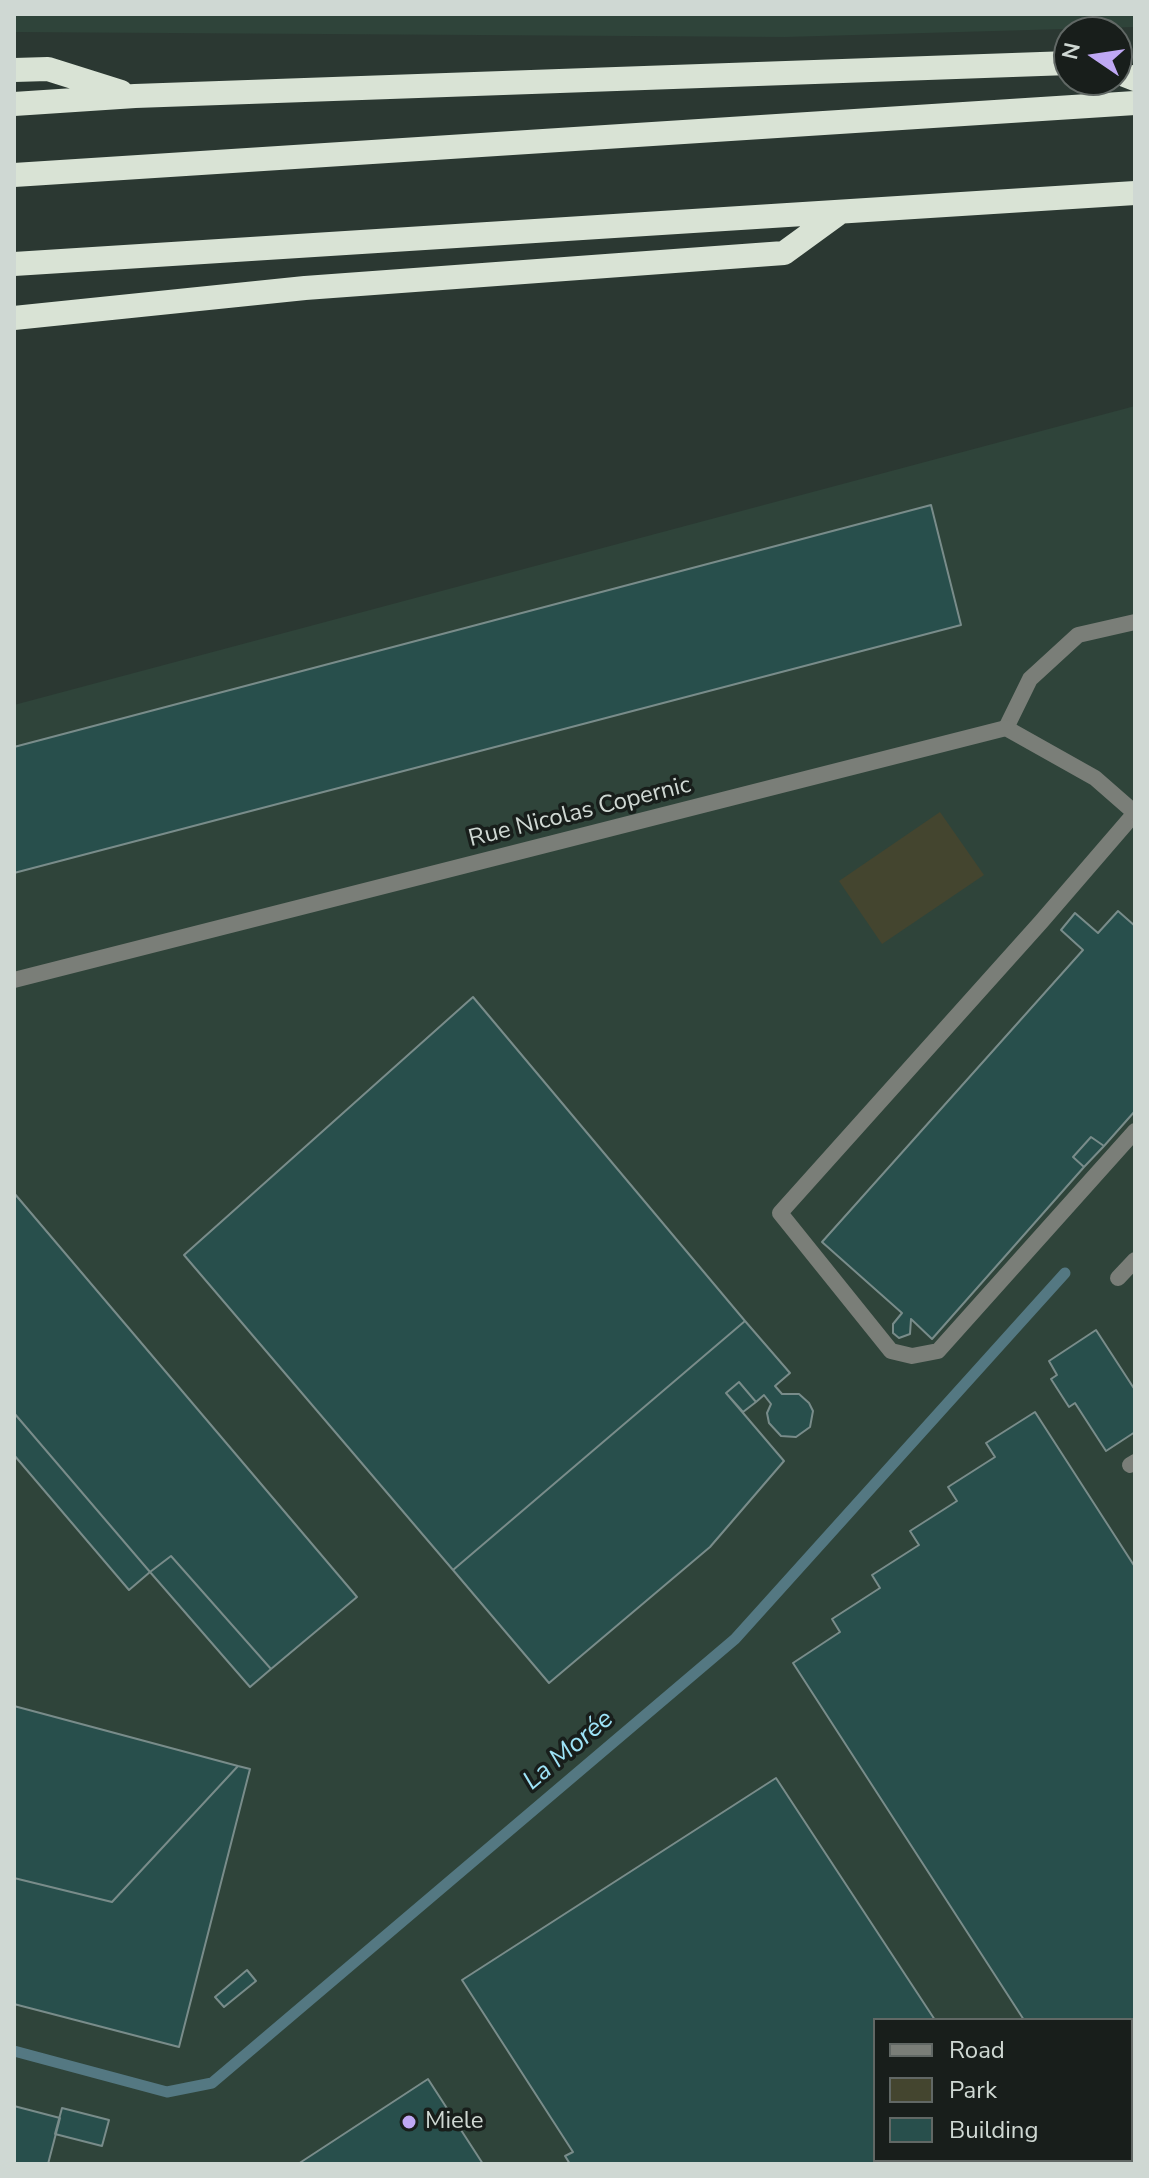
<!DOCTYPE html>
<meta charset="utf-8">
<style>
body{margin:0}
#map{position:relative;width:1149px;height:2178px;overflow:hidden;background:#2b3832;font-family:"Nunito Sans",sans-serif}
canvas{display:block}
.frame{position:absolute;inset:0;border:16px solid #cfd8d3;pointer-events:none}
.legend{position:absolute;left:873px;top:2018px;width:260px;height:144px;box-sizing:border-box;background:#181e1b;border:2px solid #616865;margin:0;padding:10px 14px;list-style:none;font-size:24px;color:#cfd8d3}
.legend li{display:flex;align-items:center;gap:16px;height:40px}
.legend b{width:40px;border:2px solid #616865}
.north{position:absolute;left:1053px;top:16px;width:80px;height:80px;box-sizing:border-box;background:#181e1b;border:2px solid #616865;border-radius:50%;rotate:283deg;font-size:22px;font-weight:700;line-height:32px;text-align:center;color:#cfd8d3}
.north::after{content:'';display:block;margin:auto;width:28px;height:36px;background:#bfa8f4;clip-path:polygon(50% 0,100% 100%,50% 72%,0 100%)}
</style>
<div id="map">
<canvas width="1149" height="2178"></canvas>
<div class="frame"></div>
<ul class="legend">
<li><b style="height:10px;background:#7a7e78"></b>Road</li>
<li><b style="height:22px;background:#44452f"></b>Park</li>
<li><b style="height:22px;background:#284f4c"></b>Building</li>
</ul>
<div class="north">N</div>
</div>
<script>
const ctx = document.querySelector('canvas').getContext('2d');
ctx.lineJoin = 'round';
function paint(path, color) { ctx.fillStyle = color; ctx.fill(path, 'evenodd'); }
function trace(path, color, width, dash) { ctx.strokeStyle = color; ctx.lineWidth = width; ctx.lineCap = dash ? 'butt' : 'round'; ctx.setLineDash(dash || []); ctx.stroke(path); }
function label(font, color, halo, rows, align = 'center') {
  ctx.font = font + ' "Nunito Sans",sans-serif'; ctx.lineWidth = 7; ctx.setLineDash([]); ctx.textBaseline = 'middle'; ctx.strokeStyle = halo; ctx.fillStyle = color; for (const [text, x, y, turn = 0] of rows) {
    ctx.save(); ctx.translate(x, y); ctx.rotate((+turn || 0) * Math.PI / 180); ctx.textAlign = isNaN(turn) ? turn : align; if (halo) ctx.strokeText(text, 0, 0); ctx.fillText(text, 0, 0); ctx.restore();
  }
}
paint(new Path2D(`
 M14,14h1121v13l-350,10 -771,-5z
 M1135,406v1758h-1121v-1459zM875,2020h256v140h-256z`), '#2f443a');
paint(new Path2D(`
 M940,812l44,63 -102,69 -43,-63z`), '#44452f');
trace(new Path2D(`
 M14,2051l153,41 45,-9 523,-444 330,-366`), '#547882', 11);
const building = new Path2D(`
 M931,505l30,120 -947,248v-126z
 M1118,911l17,15v185l-31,35 -13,-9 -18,20 11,10 -152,172 -21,-20 -1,15 -11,4 -6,-5v-9l9,-11 -80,-71 261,-292 -22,-20 14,-17 23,20z
 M473,997l272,324 -292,249 -269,-315z
 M1091,1137l13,9 -20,21 -11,-10z
 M14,1193l343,404 -86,72 -100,-113 -21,16 -136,-159z
 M745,1321l45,52 -15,13 7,8h17l10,9 4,8 -3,16 -14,10 -15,-1 -12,-13 -2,-10 4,-9 -7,-9 -8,7 -17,-20 -13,11 58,68 -74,86 -161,136 -96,-113z
 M1096,1330l39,60v42l-29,19 -31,-48 -6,4 -18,-28 6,-4 -8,-14z
 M739,1382l17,20 -13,10 -17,-19z
 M1035,1412l100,155v478l-4,3v-28h-107l-231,-357 47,-31 -8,-13 48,-31 -8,-13 47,-30 -9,-14 47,-30 -9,-14 47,-30 -9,-14z
 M14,1413l136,159 -21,18 -115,-135z
 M171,1556l100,113 -21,18 -100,-115z
 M14,1706l224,60 -126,136 -98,-24z
 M238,1766l12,3 -71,278 -165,-43v-126l98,24z
 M776,1778l159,242h-60v140h51l2,4h-358l-5,-8 8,-4 -111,-172z
 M247,1970l9,11 -32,26 -9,-10z
 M428,2079l55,85h-185z
 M14,2106l46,12 -12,46h-34z
 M62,2108l47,12 -7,26 -47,-12z`);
paint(building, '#284f4c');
trace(building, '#798c8a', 2);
trace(new Path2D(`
 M1006,728l24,-49 48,-44 57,-13
 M1135,813l-94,109 -261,291 111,138 21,5 26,-5 197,-220
 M1118,1278l17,-18
 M1130,1465l5,-3`), '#7a7e78', 16);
trace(new Path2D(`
 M14,980l992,-252 89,50 40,35`), '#7a7e78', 16);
trace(new Path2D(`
 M14,70l34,-1 73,23
 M1117,72l18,7
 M14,104l121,-8 934,-33
 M14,175l1121,-72
 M14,264l1121,-71
 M14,318l291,-30 479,-35 55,-40`), '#d9e3d5', 24);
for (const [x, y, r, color] of [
 [409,2122,8,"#bfa8f4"]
]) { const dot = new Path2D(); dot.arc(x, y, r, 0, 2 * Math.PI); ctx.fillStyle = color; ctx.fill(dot); trace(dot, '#181e1b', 3); }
label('24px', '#cfd8d3', '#181e1b', [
 ["Rue Nicolas Copernic",580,813,-14]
]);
label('24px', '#cfd8d3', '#181e1b', [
 ["Miele",425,2122]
], 'left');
label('italic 26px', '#9ee3f7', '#181e1b', [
 ["La Morée",569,1751,-40]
]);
</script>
